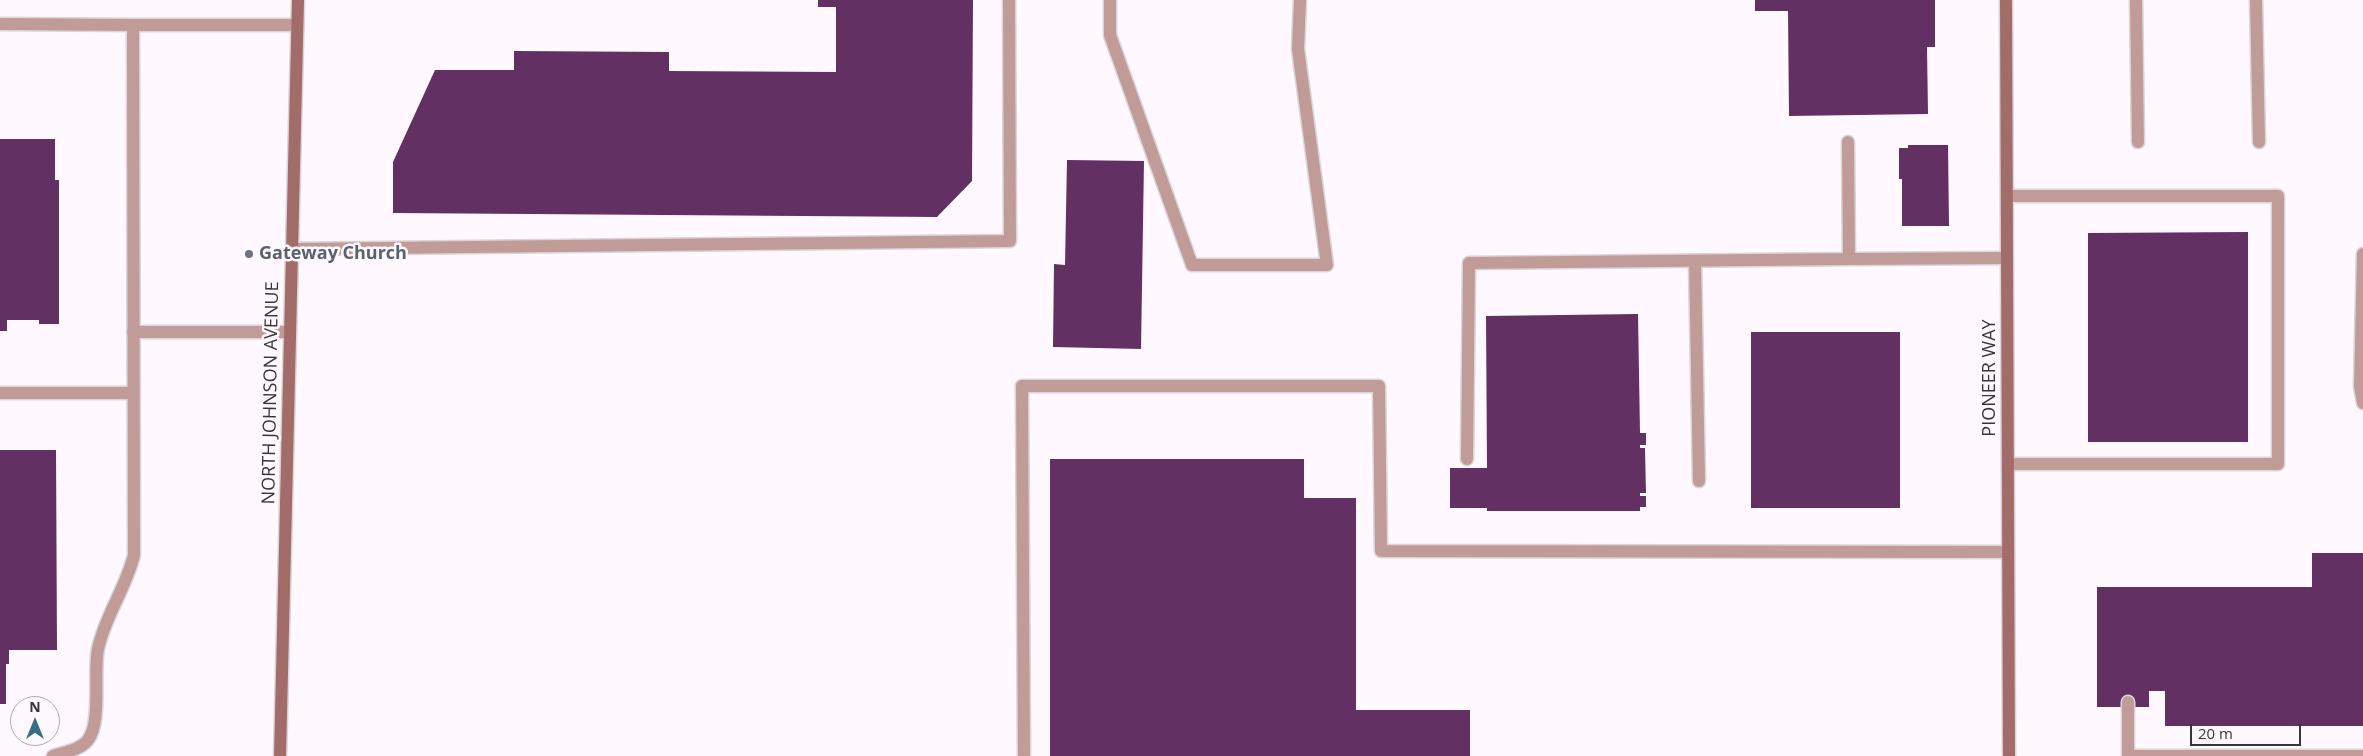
<!DOCTYPE html>
<style>
body{margin:0}
#map{position:relative;width:2363px;height:756px;overflow:hidden;background:#fff8fe;font-family:"Open Sans",sans-serif}
canvas{display:block}
.north{position:absolute;left:10px;top:696px;width:50px;height:50px;box-sizing:border-box;background:#fff8fe;border:1px solid #afaaaf;border-radius:50%;rotate:0deg;font-size:14px;font-weight:700;line-height:20px;text-align:center;color:#383538}
.north::after{content:'';display:block;margin:auto;width:18px;height:22px;background:#366d87;clip-path:polygon(50% 0,100% 100%,50% 72%,0 100%)}
.scale{position:absolute;left:2190px;top:724px;width:111px;height:22px;box-sizing:border-box;border:2px solid #383538;border-top:0;padding-left:6px;font-size:15px;line-height:18px;white-space:nowrap;color:#383538;-webkit-text-stroke:4px #fff8fe;paint-order:stroke}
</style>
<div id="map">
<canvas width="2363" height="756"></canvas>
<div class="north">N</div>
<div class="scale">20 m</div>
</div>
<script>
const ctx = document.querySelector('canvas').getContext('2d');
ctx.lineJoin = 'round';
function paint(path, color) { ctx.fillStyle = color; ctx.fill(path, 'evenodd'); }
function trace(path, color, width, dash) { ctx.strokeStyle = color; ctx.lineWidth = width; ctx.lineCap = dash ? 'butt' : 'round'; ctx.setLineDash(dash || []); ctx.stroke(path); }
function label(font, color, halo, rows, align = 'center') {
  ctx.font = font + ' "Open Sans",sans-serif'; ctx.lineWidth = 5; ctx.setLineDash([]); ctx.textBaseline = 'middle'; ctx.strokeStyle = halo; ctx.fillStyle = color; for (const [text, x, y, turn = 0] of rows) {
    ctx.save(); ctx.translate(x, y); ctx.rotate((+turn || 0) * Math.PI / 180); ctx.textAlign = isNaN(turn) ? turn : align; if (halo) ctx.strokeText(text, 0, 0); ctx.fillText(text, 0, 0); ctx.restore();
  }
}
paint(new Path2D(`
 M818,0h155l-1,181 -35,36 -544,-4v-51l42,-92h79v-19l155,1v19l167,1v-65h-18z
 M1755,0h180v47h-8l1,67 -139,2 -1,-105h-33z
 M0,139h55v41h4v144h-20v-4h-32v11h-7z
 M1908,145h40l1,81h-47v-47h-3v-31h9z
 M1067,160l77,1 -3,188 -88,-2 1,-83 11,1z
 M2248,232v210h-160v-209z
 M1638,314l2,119h6v12h-6v3h5l1,45h-6v3h6v11h-6v4h-153v-3h-37v-40h37l-1,-152z
 M1751,332h149v176h-149z
 M0,450h56l1,200h-48v14h-3v40h-6z
 M1050,459h254v39h52v212h114v46h-420z
 M2312,553h51v173h-198v-35h-16v16h-52v-120h215z`), '#623062');
const service = new Path2D(`
 M1110,0v35l82,230h135l-29,-216 2,-49
 M2136,0l2,142
 M2256,0l3,142
 M0,24l133,1 1,530c-8,33 -29,61 -36,94 -5,23 4,73 -10,91 -8,10 -23,12 -35,16
 M133,25h164
 M1848,142l1,117 158,-1
 M2007,196h271v268h-270
 M292,249l718,-8 -1,-241
 M2363,254l-3,132 3,17
 M1695,261l4,220
 M133,332h157
 M0,393h133
 M1467,459l2,-196 380,-4
 M2128,702v54h235
 M1024,756l-2,-370h357l2,165 627,1`);
const secondary = new Path2D(`
 M2006,0l3,756
 M280,756l18,-756`);
trace(service, '#dbd5da', 15);
trace(secondary, '#dbd5da', 15);
trace(service, '#c19b98', 12);
trace(secondary, '#a26d69', 12);
for (const [x, y, r, color] of [
 [249,254,5,"#6b7280"]
]) { const dot = new Path2D(); dot.arc(x, y, r, 0, 2 * Math.PI); ctx.fillStyle = color; ctx.fill(dot); trace(dot, '#fff8fe', 2); }
label('bold 18px', '#5b616d', '#fff8fe', [
 ["Gateway Church",259,254]
], 'left');
label('18px', '#383538', '#fff8fe', [
 ["PIONEER WAY",1990,378,-90],
 ["NORTH JOHNSON AVENUE",271,393,-89]
]);
</script>
